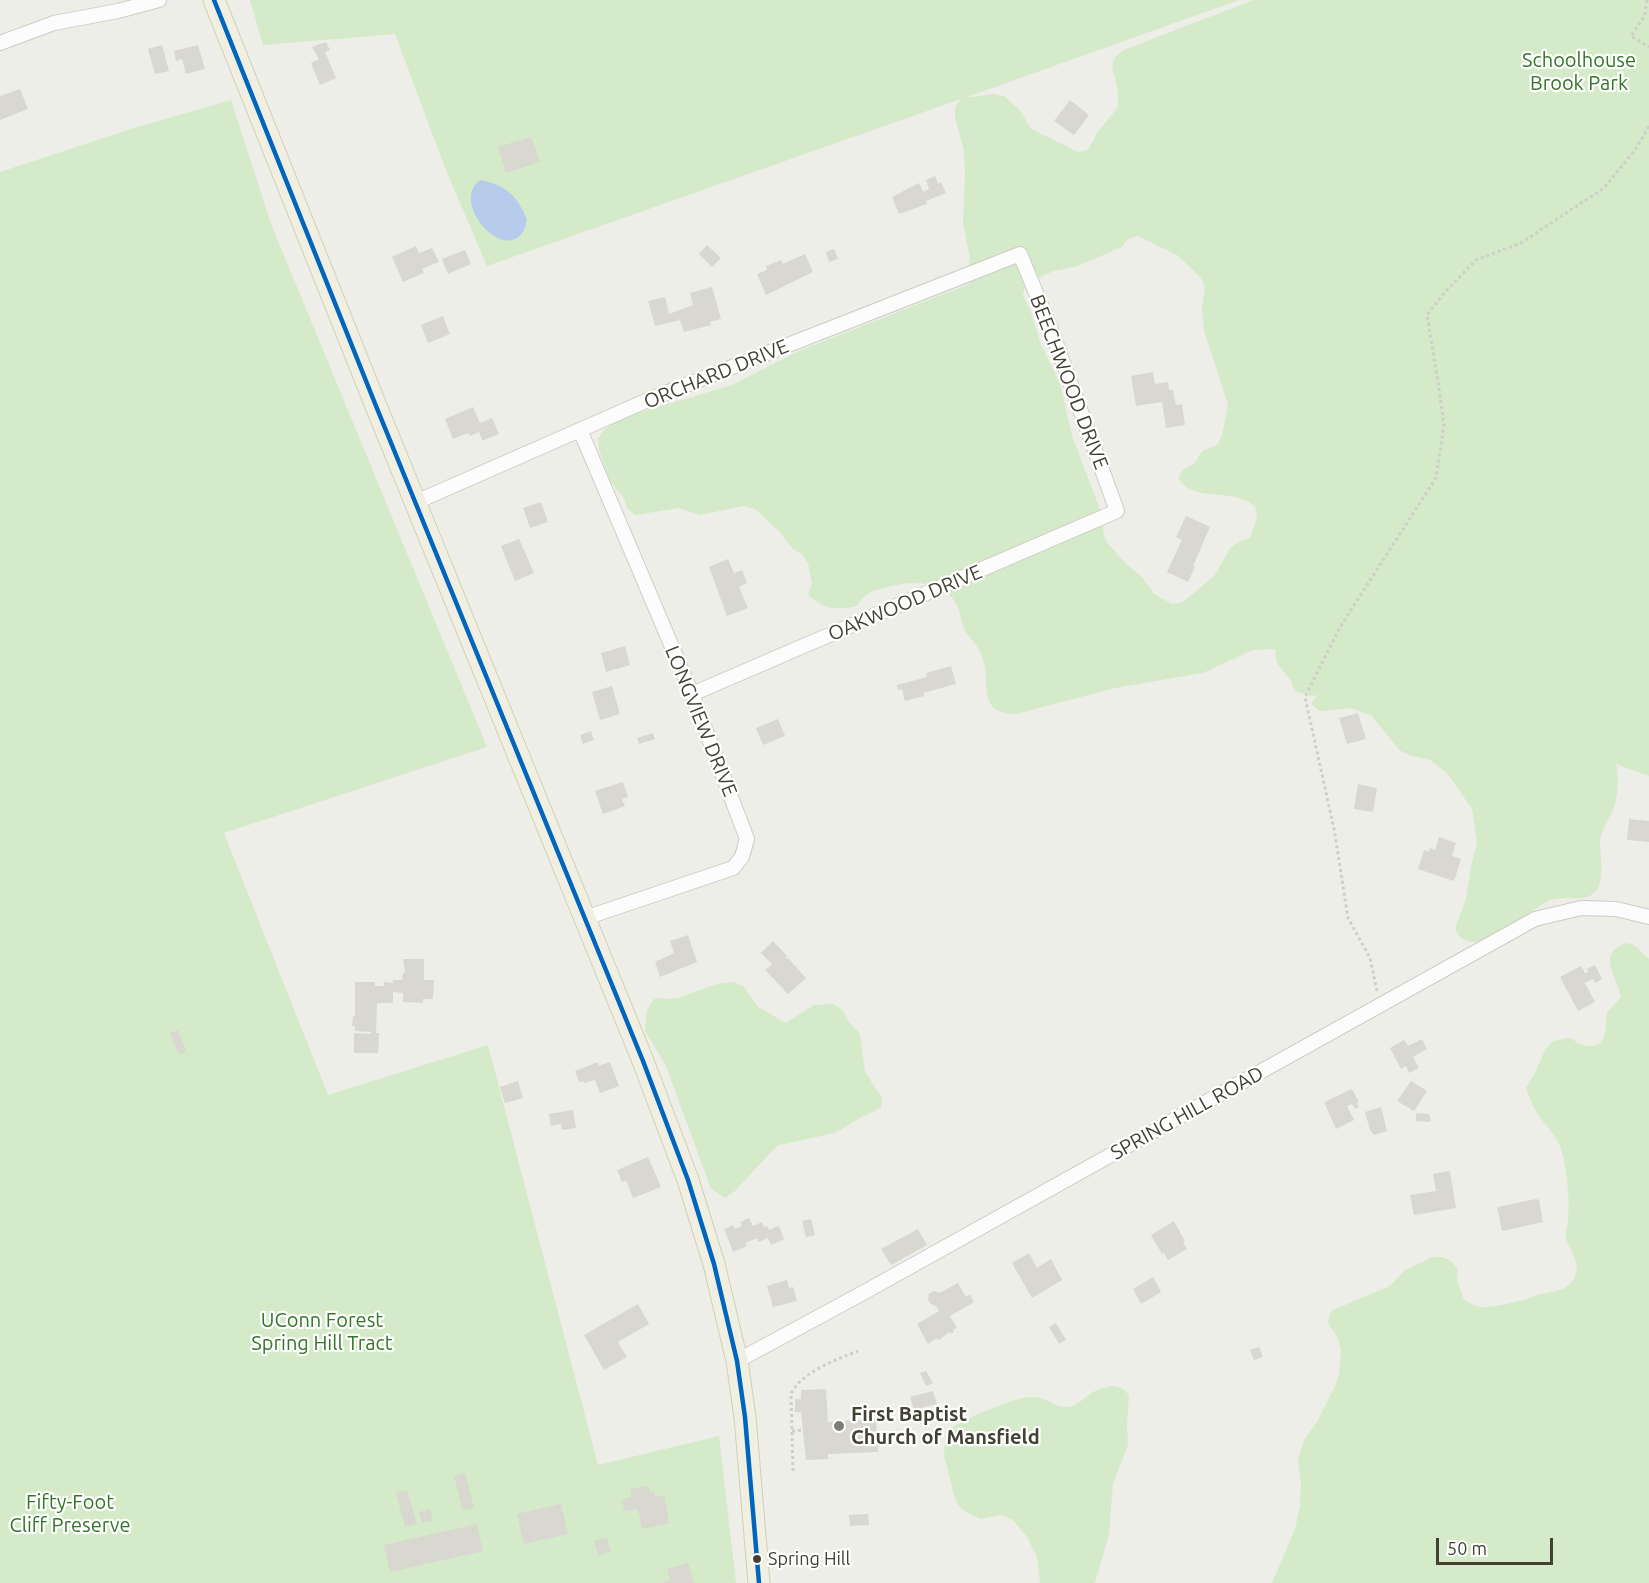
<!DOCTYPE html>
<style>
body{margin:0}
#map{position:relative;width:1649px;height:1583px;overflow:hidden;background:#eeeee8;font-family:Ubuntu,sans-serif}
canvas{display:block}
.scale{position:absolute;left:1436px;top:1538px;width:117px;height:27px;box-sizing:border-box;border:3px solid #434134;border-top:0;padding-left:8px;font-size:18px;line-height:21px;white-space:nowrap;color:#434134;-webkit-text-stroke:4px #fff;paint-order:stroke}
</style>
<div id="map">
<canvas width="1649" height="1583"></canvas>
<div class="scale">50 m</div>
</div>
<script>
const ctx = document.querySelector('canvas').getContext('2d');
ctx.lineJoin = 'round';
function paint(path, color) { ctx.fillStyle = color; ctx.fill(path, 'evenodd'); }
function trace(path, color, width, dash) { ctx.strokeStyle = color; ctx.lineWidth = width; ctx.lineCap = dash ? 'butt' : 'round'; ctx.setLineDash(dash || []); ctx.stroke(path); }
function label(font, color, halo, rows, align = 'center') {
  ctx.font = font + ' Ubuntu,sans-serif'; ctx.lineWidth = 4.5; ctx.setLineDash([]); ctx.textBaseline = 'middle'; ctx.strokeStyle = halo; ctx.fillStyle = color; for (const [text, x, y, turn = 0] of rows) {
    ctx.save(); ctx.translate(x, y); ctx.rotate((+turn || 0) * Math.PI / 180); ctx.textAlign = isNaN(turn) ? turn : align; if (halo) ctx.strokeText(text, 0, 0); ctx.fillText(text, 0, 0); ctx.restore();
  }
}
paint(new Path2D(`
 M250,0h989l-275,98 30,-4 10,2 16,14 11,19 47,23 10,-2 10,-18 20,-25c0,-6 0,-13 -1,-20 -3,-19 -12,-26 9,-38l128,-49h395v776l-33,-12c3,12 2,28 -1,41 -4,13 -15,24 -15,38 0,14 6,38 -5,49 -10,11 -31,3 -44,8 -21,8 -80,69 -96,28l11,-29 5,-33 6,-23 -5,-34 -25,-36 -17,-13 -21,-5 -10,-5 -27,-34 -20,-8 -33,3 -8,-7 6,-9 -6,1 -16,-5 -4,-10 -14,-18 -2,-14 -22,1 -50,23 -88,15 -99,26c-40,-1 -25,-29 -33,-55 -3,-11 -11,-18 -17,-27 -5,-8 -5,-18 -9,-27 -11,-22 -39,-25 -61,-20 -17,4 -30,5 -39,21 -18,5 -36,3 -49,-12l4,-10 -4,-21 -6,-9 -9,-5 -14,-18 -24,-22 -11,-3 -44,9 -21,-7 -44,7 -8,-7 -3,-10 -14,-17 -11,-31 -1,-11 6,-9 17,-12 111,-33 67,-34 170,-67 -1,-16 2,-10 -7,-35 2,-49 -1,-23 -9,-34v-10l6,-8 -474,167 -42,-98 -50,-134 -132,11zM1138,236l39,19 24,23 4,9 -3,22 2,21 24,75 -6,31 -5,9 -15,6 -8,13 -10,5 -6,9c14,22 44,13 64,21 5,1 9,5 13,7l2,12 -7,20 -10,3 -9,6 -16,28 -32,27 -11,2 -18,-10 -12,-17 -16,-13 -21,-24 -5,-31 -28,-73 -12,-53 -19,-38 -11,-36 -7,-14 2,-10 28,-14 22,-4 47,-20 6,-8z
 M231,100l40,124 216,523 -263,86 104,262 160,-50 110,420 121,-29 17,147h-736v-1411l134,-44z
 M1626,943l9,3 14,13v624h-377l23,-54 5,-23 1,-24 -3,-22 6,-20 13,-18 19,-38 3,-10 2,-22 -2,-11 -11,-19 3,-11 59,-25 15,-16 28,-13h10l9,5 6,8 -1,10 7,20c5,2 11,6 16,7 7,2 46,-7 53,-10 12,-6 30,-4 38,-14 13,-17 1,-27 -4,-42 -3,-8 1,-15 1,-22 2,-20 -1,-40 -4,-59 -5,-26 -18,-31 -29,-51 -4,-6 -6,-14 -9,-21 3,-6 7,-11 10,-17 10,-20 8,-32 35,-33 10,8 17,10 29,6l5,-9 2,-22 14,-16c-4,-22 -25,-43 5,-54z
 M734,982l9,4 15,21 28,16 28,-18 18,-1 10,5 7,13 11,12 5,38 17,26 -1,10 -23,11 -23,14 -56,12 -8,7 -36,39 -10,7 -14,-9 -45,-123 -21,-35 2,-21 6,-10 4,-2 11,1 10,-1 39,-14z
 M1112,1386l10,2 7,7 -2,29 1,21 -15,38 -4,51 -14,49h-55l-3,-26 -10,-20 -15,-18 -11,-4 -21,4 -19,-10 -6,-10 -11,-44 2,-23c13,-11 74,-38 90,-35 10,1 20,11 30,10 10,0 17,-8 24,-13 7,-5 14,-6 22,-8z`), '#d4eac8');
paint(new Path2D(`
 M481,180c26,6 36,15 46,40 -1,4 -2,10 -5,13 -21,29 -73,-34 -41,-53z`), '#b7ccec');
paint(new Path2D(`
 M326,42l4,8 -5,2 11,26 -16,7 -9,-22 8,-4 -7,-12z
 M162,45l7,26 -14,3 -7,-25z
 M198,45l7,24 -19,5 -4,-15 -6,2 -2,-10z
 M20,89l8,20 -28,11v-24z
 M1070,100l19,15 -15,20 -20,-14z
 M531,137l9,25 -34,11 -8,-26z
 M935,176l3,8 3,-2 5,11 -20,8 1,3 -28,10 -7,-17 27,-14 4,9 6,-3 -3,-9z
 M707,245l14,13 -9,9 -13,-13z
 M416,246l3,7 13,-5 7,14 -17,7 2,4 -21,9 -11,-25z
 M834,249l4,10 -9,3 -3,-10z
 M465,250l6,14 -23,10 -6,-15z
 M805,254l8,18 -47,23 -9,-21 10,-4 -1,-4 15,-6 2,4z
 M712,287l9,32 -11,3 1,3 -27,7 -4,-12 -25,6 -7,-25 17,-4 4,17 24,-9 -3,-12z
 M443,316l7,18 -22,9 -7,-18z
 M1153,372l2,12 13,-2 1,8h4l3,15 6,-1 3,21 -19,3 -4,-26 -26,4 -5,-30z
 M473,407l7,16 12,-5 7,16 -15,6h-2l-3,-8 -9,4 -2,-3 -15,6 -8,-20z
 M541,502l7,20 -18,6 -7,-20z
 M1186,516l24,11 -17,39 2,1 -7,15 -21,-10 15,-32 -6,-3z
 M519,539l15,34 -19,8 -14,-35z
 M728,559l6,14 8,-3 5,13 -8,4 9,21 -21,8 -18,-49z
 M625,646l5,19 -24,7 -5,-19z
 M951,666l5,18 -33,9 1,3 -19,5 -3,-12 -4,1 -1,-5 30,-8 -1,-4z
 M612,686l8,28 -20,6 -8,-28z
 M1358,713l8,26 -19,5 -8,-26z
 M778,719l7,17 -22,9 -7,-17z
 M591,731l3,9 -11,4 -3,-9z
 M653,733l2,6 -16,5 -2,-6z
 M623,782l5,15 -6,2 3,7 -22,8 -8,-23z
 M1358,784l19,4 -4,24 -19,-3z
 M1629,819l20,2v21l-22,-2z
 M1439,837l17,6 -4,13 9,3 -7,22 -36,-12 6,-19 5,2 1,-4 5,2z
 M688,935l9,27 -37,15 -5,-15 19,-9 -4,-12z
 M773,941l14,15 -2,2 4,1 17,19 -18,16 -23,-24 7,-6 -11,-11z
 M403,959h21v21h10l-1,19h-10v4l-20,-1v-9l-10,-1v11h-16l-1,30h3l-1,20h-24v-20l17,1v-2l-16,-1v-5h-3l1,-10h2v-34h20v4h9v-4l9,1v-3h9l1,-7h2z
 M1595,965l7,14 -7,4 -2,-4 -8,4 10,19 -17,9 -18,-34 21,-11 4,7 3,-1 -1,-3z
 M178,1030l8,22 -7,3 -9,-22z
 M1422,1039l5,10 -14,8 6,11 -10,5 -3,-7 -5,3 -11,-21 14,-8 4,6z
 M598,1062l1,4 11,-4 9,24 -19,7 -5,-13 -11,3 -1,-2 -4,1 -4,-11z
 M518,1081l5,17 -18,5 -5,-16z
 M1411,1081l16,10 -13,20 -17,-10z
 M1352,1089l7,13 -2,1 2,4 -4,2 -3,-5 -5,2 7,14 -18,9 -12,-27z
 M1381,1107l6,24 -13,4 -4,-5 -5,-18z
 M573,1110l3,18 -14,2 -1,-6 -10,2 -2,-12z
 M1416,1113l13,1 2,8 -15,-1z
 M648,1157l13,30 -28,11 -7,-18 -4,2 -5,-12z
 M1450,1171l6,37 -42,7 -4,-20 26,-4 -3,-17z
 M1536,1199l3,1 4,22 -41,9 -5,-24z
 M749,1218l4,8 9,-4 2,5 3,-1 2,4 10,-4 5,13 -13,6 -3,-7 -10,4 -1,-4 -12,5 2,3 -14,6 -9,-23 9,-4 2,4 7,-3 -2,-4z
 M811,1219l4,16 -9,2 -4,-16z
 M1174,1221l11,20 -2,1 4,7 -19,11 -4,-7 -2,1 -11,-19z
 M918,1229l9,16 -36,20 -10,-16z
 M1029,1253l8,15 14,-9 11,21 -30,18 -20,-35z
 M1153,1277l8,15 -20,12 -8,-15z
 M787,1280l2,8 4,-1 4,14 -24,6 -6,-21z
 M958,1283l8,14 4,-3 4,8 -24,14 7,12 -4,2 1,2 -4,2 -1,-2 -10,8 -2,-2 -9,6 -11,-20 22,-13 -3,-5 -5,-2 -3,-4 1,-6 5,-3 6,2z
 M638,1304l11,20 -31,18 9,15 -23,13 -20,-35z
 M1056,1323l10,17 -7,4 -10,-17z
 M1259,1347l4,10 -9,3 -4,-10z
 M926,1371l7,12 -7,3 -6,-13z
 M826,1389l2,33 48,-3 2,33 -50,2v5l-22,1 -5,-48h-6v-13h6v-9z
 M933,1391l4,13 -23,6 -4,-13z
 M465,1473l9,35 -11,2 -9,-34z
 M649,1486l1,6h4l1,5 9,-2 5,28 -27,6 -4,-20 -14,2 -2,-12 10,-2 -2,-8z
 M407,1490l10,34 -12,3 -9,-34z
 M561,1504l7,30 -44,10 -7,-30z
 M430,1509l3,12 -11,2 -3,-11z
 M868,1514l1,11 -19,1 -1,-11z
 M477,1524l6,27 -93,21 -6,-27z
 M607,1538l4,14 -13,4 -4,-15z
 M688,1563l6,20h-32l8,-3 -3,-11z`), '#d8d7d0');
const street = new Path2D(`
 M0,43l54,-20 64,-12 41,-11
 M580,430l112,264 55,145 -5,18 -9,11 -148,50
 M416,502l232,-102 372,-146 32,78 65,179 -425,183
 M737,1361l124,-67 674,-375 46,-11 35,1 33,8`);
const primary = new Path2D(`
 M214,0l162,406 267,655 45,119 26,84 23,97 8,56 14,166`);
trace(street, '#ccccc5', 16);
trace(primary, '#d0cfb5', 23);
trace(new Path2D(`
 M1647,0l-2,15 -14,21 18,11
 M1377,991l-7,-33 -22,-40 -14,-89 -29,-132 35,-70 96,-149 8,-52 -5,-38 -12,-73 18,-23 31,-32 45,-17 83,-55 31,-38 14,-24
 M792,1431l10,-1
 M793,1471l-2,-77c9,-21 46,-35 67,-43`), '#cfcec9', 3, [3, 3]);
trace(street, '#fcfcfc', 14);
trace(primary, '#f0efe2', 21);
trace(new Path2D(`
 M214,0l162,406 267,655 45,119 26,84 23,97 8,56 14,166`), '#0065bd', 4.5);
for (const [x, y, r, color] of [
 [839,1426,6,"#7f7e73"],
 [757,1559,5,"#434134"]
]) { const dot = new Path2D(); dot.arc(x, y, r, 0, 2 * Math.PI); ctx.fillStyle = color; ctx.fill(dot); trace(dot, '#fff', 2); }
label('18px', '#434134', '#fff', [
 ["Spring Hill",768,1559]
], 'left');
label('20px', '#347429', '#fff', [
 ["Schoolhouse",1579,60],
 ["Brook Park",1579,83],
 ["UConn Forest",322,1320],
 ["Spring Hill Tract",322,1343],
 ["Fifty-Foot",70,1502],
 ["Cliff Preserve",70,1525]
]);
label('20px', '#434134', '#fff', [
 ["ORCHARD DRIVE",716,374,-22],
 ["BEECHWOOD DRIVE",1069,382,69],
 ["OAKWOOD DRIVE",905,603,-23],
 ["LONGVIEW DRIVE",701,721,68],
 ["SPRING HILL ROAD",1187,1113,-29]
]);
label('bold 20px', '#434134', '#fff', [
 ["First Baptist",851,1414],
 ["Church of Mansfield",851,1437]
], 'left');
</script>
